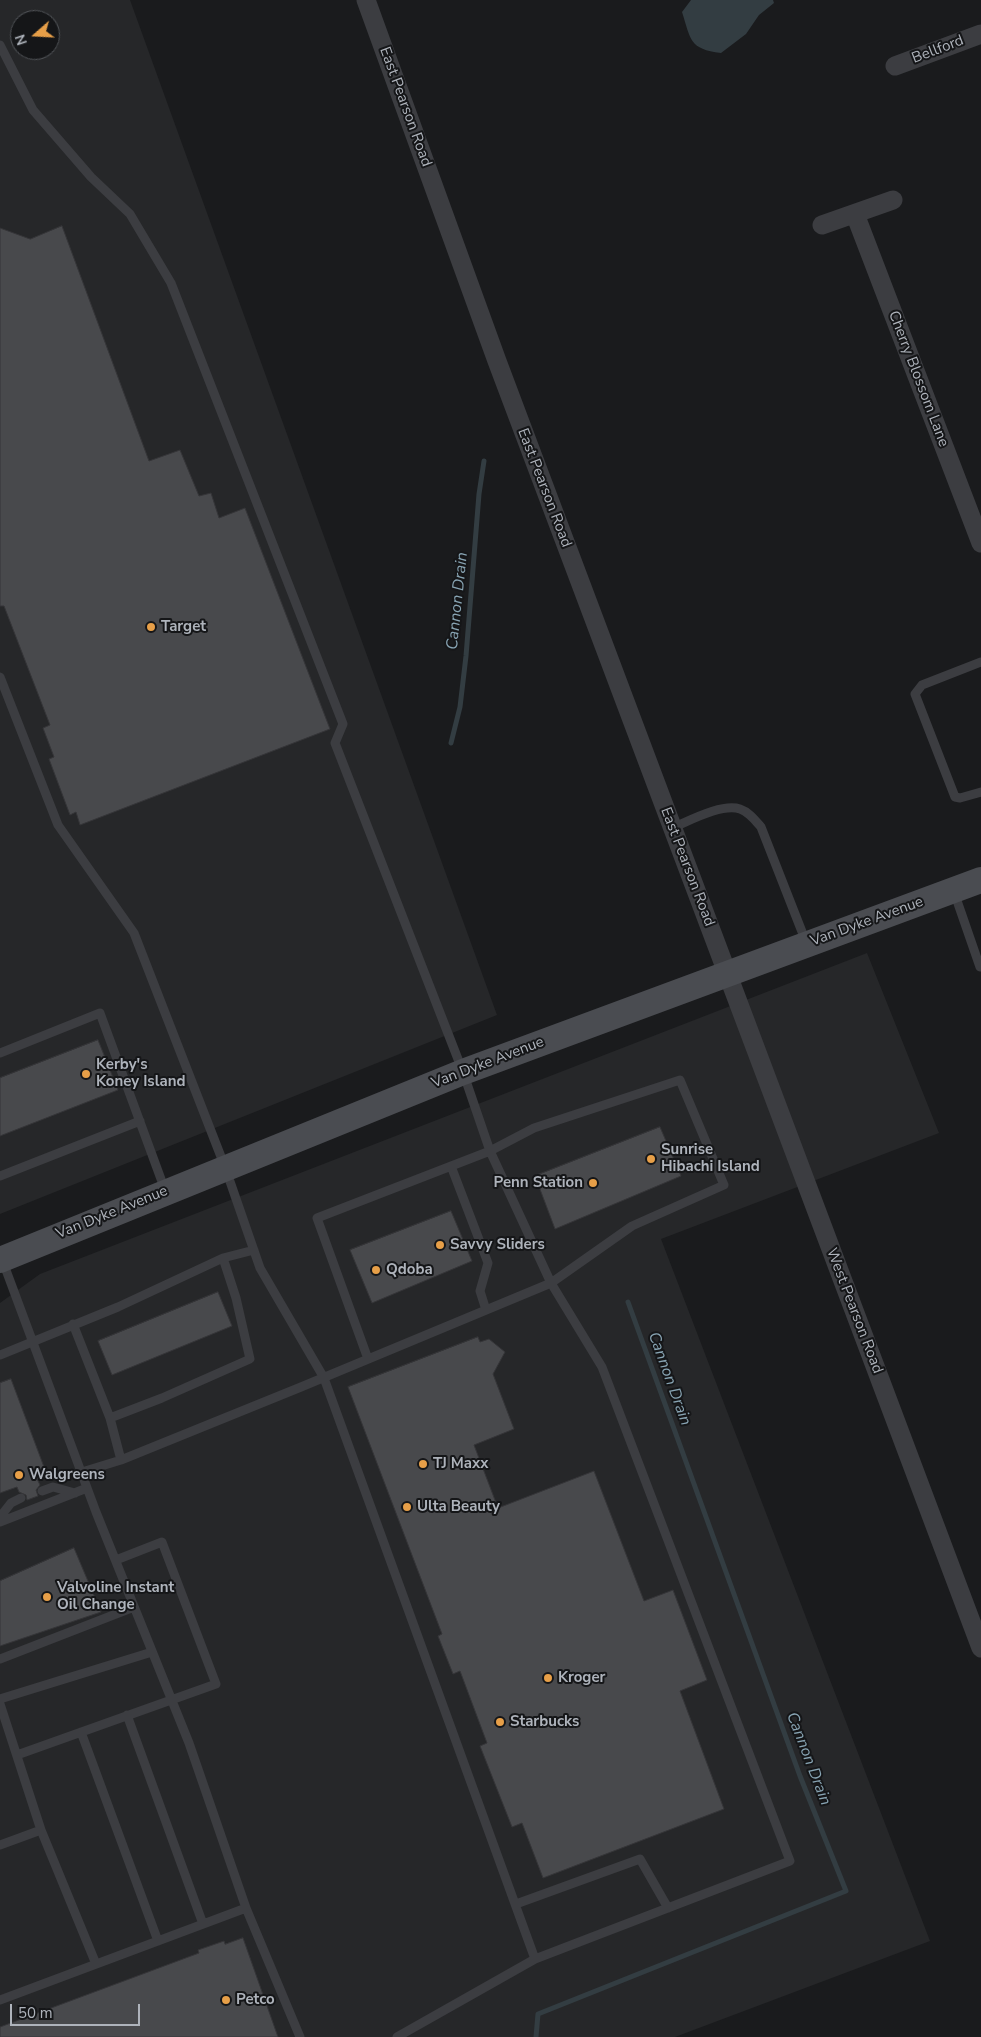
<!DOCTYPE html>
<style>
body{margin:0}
#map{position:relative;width:981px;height:2037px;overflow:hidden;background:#1a1b1d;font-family:"Nunito Sans",sans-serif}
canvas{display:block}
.north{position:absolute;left:10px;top:10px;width:50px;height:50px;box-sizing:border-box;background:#151618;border:1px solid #525559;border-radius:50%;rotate:251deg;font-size:14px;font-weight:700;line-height:20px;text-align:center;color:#aeb3bb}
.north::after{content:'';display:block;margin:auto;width:18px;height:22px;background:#e79f48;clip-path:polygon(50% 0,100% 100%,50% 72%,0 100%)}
.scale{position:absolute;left:10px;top:2004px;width:130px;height:22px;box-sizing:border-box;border:2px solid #aeb3bb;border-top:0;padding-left:6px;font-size:15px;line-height:18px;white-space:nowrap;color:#aeb3bb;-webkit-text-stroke:4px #151618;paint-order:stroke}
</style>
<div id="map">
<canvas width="981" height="2037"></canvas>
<div class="north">N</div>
<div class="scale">50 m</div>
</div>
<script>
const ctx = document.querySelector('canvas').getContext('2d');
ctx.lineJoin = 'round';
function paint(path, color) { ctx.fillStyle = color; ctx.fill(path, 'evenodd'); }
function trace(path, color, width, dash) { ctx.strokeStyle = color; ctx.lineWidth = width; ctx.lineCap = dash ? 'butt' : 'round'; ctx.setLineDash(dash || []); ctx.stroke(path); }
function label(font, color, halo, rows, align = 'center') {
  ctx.font = font + ' "Nunito Sans",sans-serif'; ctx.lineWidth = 4; ctx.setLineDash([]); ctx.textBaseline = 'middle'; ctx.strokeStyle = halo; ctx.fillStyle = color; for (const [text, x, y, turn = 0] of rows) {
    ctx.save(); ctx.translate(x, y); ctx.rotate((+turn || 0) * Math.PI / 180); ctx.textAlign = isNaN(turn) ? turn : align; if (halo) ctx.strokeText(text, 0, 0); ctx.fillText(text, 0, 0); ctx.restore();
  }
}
paint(new Path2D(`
 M0,0h130l367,1015 -497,199zM20,20h30v30h-30z
 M867,953l72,180 -278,106 269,702 -255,96h-675v-734l40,-29z`), '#262729');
paint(new Path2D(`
 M691,0h82l1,3 -15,12 -13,19 -25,19c-32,-4 -30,-13 -39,-41z`), '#333d42');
trace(new Path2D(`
 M451,743l9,-36 6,-51 13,-162 5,-33
 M536,2037l2,-23 308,-123 -46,-115 -172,-474`), '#333d42', 5);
const building = new Path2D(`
 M62,226l87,235 31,-11 19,46 12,-3 8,25 26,-10 85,221 -250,96 -4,-13 -6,3 -21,-56 5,-2 -11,-29 7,-3 -46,-119h-4v-378l30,11z
 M98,1040l20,50 -118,46v-58z
 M660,1127l21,49 -126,53 -20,-53z
 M451,1211l21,50 -100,42 -22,-53z
 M218,1292l14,34 -120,49 -14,-34z
 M478,1337l2,5 9,-3 16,13 -12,22 21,55 -40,16 24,63 96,-37 50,130 29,-11 34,90 -27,11 44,118 -181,69 -21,-55 -10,4 -32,-81 7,-3 -27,-72 -7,3 -15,-38 4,-2 -94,-247z
 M11,1379l36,96 -10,4 3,6 -4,5 2,6 -11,4 -1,-5 -7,-3 -2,-5 -17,6v-110z
 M74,1548l27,64 -101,34v-65z
 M243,1938l35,99h-278v-10l199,-74 -1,-3 26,-9 1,3z`);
paint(building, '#48494c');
trace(building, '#353538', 1);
trace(new Path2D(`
 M0,45l33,65 58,67 39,37 41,69 172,441 -8,19 128,329 27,79 44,-23 146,-48 44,105 -92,41 -81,57 51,84 188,494 -255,98 -138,78
 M981,662l-59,23 -7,9 40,103 5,1 21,-6
 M0,677l58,148 76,108 91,234 35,101 64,110 211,581
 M672,828c17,-7 50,-25 68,-19 9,3 15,11 21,18l45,115
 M954,892l26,75
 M0,1053l100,-40 65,177
 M451,1166l37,97 -8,28 6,19
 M0,1176l140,-55
 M3,1262l93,250 93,231 57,165
 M73,1324l37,94 11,42
 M0,1355l118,-48 105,-49 31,-8
 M110,1418l52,-20 88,-39 -14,-61 -13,-40
 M82,1472l39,-12 180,-73 250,-104 -61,-132 -173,67 51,141
 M42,1491l11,-4 22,6
 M0,1517l11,-14 10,-5
 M0,1522l87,-34
 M0,1659l134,-52
 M0,1699l152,-47
 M0,1704l41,126 -41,15
 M127,1715l76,209
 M81,1732l77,209
 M17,1755l199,-71 -54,-142 -46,18
 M41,1830l55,134
 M516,1904l124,-45 28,49
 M0,2000l246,-92 54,129`), '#3c3d41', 9);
trace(new Path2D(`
 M366,0l131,361 484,1287
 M895,66l86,-32
 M855,214l126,329
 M822,225l71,-25`), '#3c3d41', 19);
trace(new Path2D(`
 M0,1260l463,-188 518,-192`), '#4a4c51', 26);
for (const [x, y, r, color] of [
 [151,627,5,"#e79f48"],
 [86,1074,5,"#e79f48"],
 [651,1159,5,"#e79f48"],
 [593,1183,5,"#e79f48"],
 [440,1245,5,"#e79f48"],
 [376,1270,5,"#e79f48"],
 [423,1464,5,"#e79f48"],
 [19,1475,5,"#e79f48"],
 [407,1507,5,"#e79f48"],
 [47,1597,5,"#e79f48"],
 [548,1678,5,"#e79f48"],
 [500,1722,5,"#e79f48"],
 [226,2000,5,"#e79f48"]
]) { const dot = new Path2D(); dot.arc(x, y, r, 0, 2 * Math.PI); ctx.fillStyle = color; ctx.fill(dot); trace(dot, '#151618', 2); }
label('15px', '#aeb3bb', '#151618', [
 ["Bellford",938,50,-21],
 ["East Pearson Road",405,107,70],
 ["Cherry Blossom Lane",918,379,69],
 ["East Pearson Road",544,488,69],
 ["East Pearson Road",687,867,69],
 ["Van Dyke Avenue",867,922,-20],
 ["Van Dyke Avenue",488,1063,-21],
 ["Van Dyke Avenue",112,1213,-22],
 ["West Pearson Road",854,1311,69]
]);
label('bold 15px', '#aeb3bb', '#151618', [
 ["Target",161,627],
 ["Kerby's",96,1065],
 ["Koney Island",96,1082],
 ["Sunrise",661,1150],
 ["Hibachi Island",661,1167],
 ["Penn Station",583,1183,"right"],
 ["Savvy Sliders",450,1245],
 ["Qdoba",386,1270],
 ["TJ Maxx",433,1464],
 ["Walgreens",29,1475],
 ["Ulta Beauty",417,1507],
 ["Valvoline Instant",57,1588],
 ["Oil Change",57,1605],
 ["Kroger",558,1678],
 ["Starbucks",510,1722],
 ["Petco",236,2000]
], 'left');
label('italic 16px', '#88a4b3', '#151618', [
 ["Cannon Drain",458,601,-84],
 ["Cannon Drain",669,1379,70],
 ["Cannon Drain",808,1759,69]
]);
</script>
